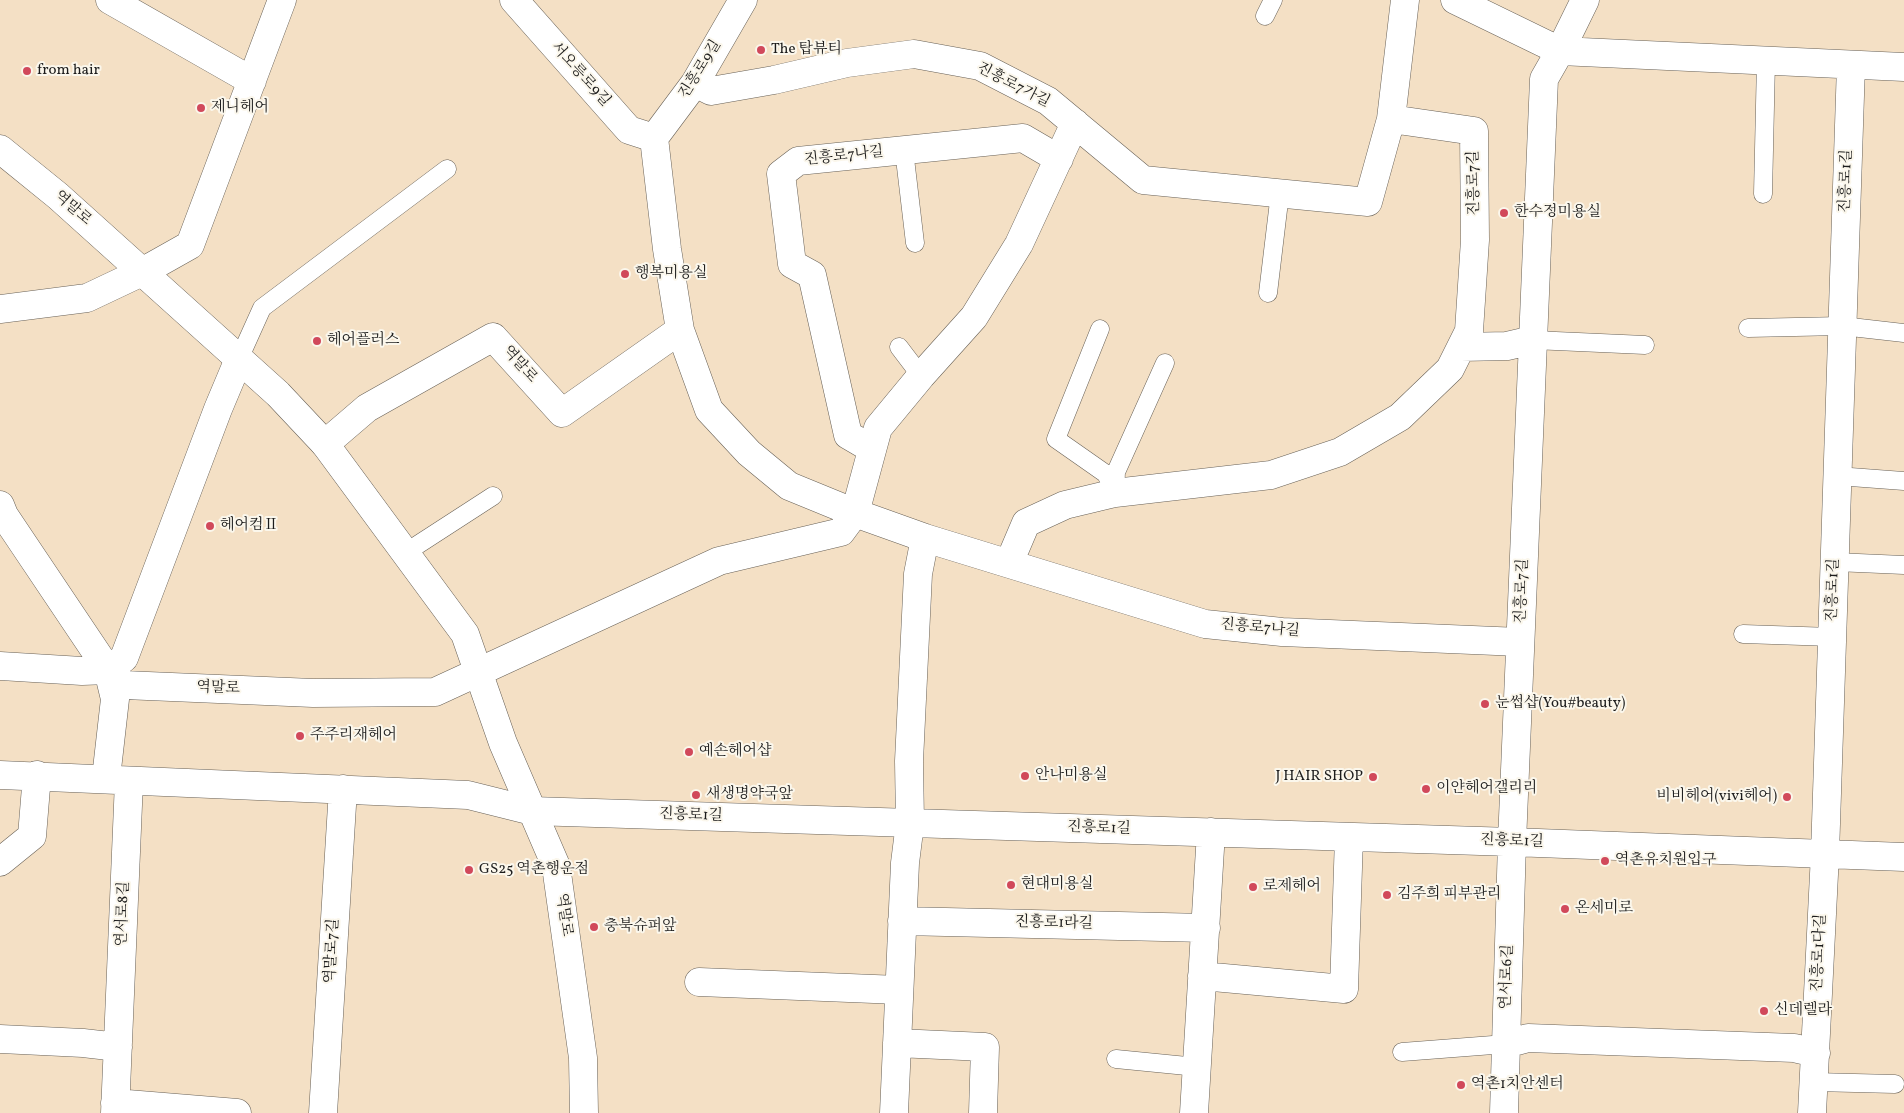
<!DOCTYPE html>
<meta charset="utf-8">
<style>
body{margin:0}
canvas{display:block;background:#f4e0c5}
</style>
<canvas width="1904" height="1113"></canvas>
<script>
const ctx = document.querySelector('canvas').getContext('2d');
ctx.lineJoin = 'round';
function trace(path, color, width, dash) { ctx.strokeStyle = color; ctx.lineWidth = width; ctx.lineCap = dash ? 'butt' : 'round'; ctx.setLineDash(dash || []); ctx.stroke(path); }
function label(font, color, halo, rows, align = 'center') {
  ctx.font = font + ' Vollkorn,"Noto Serif KR",serif'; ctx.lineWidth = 4; ctx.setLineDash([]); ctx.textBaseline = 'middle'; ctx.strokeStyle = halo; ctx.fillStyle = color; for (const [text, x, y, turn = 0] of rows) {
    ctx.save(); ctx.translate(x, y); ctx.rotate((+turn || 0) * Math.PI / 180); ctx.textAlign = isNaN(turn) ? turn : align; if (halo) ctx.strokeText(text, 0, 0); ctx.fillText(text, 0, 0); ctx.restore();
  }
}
const service = new Path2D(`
 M1265,16l8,-16
 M904,150l11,93
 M1763,194l3,-133
 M1268,293l12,-100
 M1748,328l94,-2 62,7
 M1100,329l-44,110 50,35 9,19
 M1533,340l112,5
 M899,347l22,29
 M239,359l23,-51 185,-139
 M1837,476l67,5
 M1115,493l1,-21 49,-109
 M405,553l88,-57
 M1835,562l69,3
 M1743,634l89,3
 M1402,1052l104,-8
 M1116,1059l81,8
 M1814,1082l81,2`);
const minor = new Path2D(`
 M110,0l142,81
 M514,0l115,130 25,8
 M1455,0l105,51 344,16
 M695,83l16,8 63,-11 73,-17 67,-9 66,12 68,35 95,79 225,22 23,-83 14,-119
 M654,138l13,111 13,81 29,80 40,43 40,33 66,27 70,25 280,86 77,8 238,10
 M654,138l41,-55 48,-83
 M0,309l87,-11 55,-26 48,-27 92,-245
 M1461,347l46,-1 26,-6
 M325,444l42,-36 126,-71 69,76 118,-83
 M872,449l-24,-14 -36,-160 -20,-11 -11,-90 17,-13 225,-23 36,21
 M0,505l4,10 104,155 7,29 -9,79
 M1009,563l17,-40 39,-18 50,-12 156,-18 69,-23 60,-35 50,-48 19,-38 6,-91 -1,-109 -83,-12
 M0,666l82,5 26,-1 16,-12 94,-249 21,-50
 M108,670l16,15 189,8 122,-1 284,-131 122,-29 14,-19 23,-85 43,-52 53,-59 45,-73 56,-121
 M0,775l468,20 64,16 980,31 392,15
 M0,862l32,-26 5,-61
 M902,921l304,7
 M1202,976l142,13 5,-152
 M699,982l200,8
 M0,1039l83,4 35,4
 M897,1043l88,4 -2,66
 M1506,1044l22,-6 266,10 22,5
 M115,1103l122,10
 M115,1113l14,-332
 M323,1113l20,-324
 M894,1113l11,-250 5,-40 -1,-62 9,-187 7,-36
 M1194,1113l17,-281
 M1504,1113l8,-271 32,-763 16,-28 25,-51
 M1812,1113l13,-259 26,-789`);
const tertiary = new Path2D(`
 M0,149l58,47 220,198 47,50 140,190 38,109 53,123 27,192 1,55`);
trace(service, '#686157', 19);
trace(minor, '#686157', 29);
trace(tertiary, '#686157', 29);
trace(service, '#fff', 18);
trace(minor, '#fff', 28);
trace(tertiary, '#fff', 28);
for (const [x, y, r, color] of [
 [761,50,5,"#d1495b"],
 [27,71,5,"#d1495b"],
 [201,108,5,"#d1495b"],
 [1504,213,5,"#d1495b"],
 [625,274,5,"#d1495b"],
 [317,341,5,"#d1495b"],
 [210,526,5,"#d1495b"],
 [1485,704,5,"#d1495b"],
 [300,736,5,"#d1495b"],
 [689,752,5,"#d1495b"],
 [1025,776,5,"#d1495b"],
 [1373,777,5,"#d1495b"],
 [1426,789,5,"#d1495b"],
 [696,795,5,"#d1495b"],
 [1787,797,5,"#d1495b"],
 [1605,861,5,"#d1495b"],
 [469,870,5,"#d1495b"],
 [1011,885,5,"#d1495b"],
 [1253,887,5,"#d1495b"],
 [1387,895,5,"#d1495b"],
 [1565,909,5,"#d1495b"],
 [594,927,5,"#d1495b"],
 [1764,1011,5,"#d1495b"],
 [1461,1085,5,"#d1495b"]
]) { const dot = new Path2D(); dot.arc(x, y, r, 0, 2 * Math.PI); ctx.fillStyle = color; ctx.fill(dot); trace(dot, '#fbf7ec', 2); }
label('15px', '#1c1c1c', '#fbf7ec', [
 ["The 탑뷰티",771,50],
 ["from hair",37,71],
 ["제니헤어",211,108],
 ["한수정미용실",1514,213],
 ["행복미용실",635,274],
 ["헤어플러스",327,341],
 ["헤어컴Ⅱ",220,526],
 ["눈썹샵(You#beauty)",1495,704],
 ["주주리재헤어",310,736],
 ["예손헤어샵",699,752],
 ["안나미용실",1035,776],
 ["J HAIR SHOP",1363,777,"right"],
 ["이얀헤어갤리리",1436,789],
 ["새생명약국앞",706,795],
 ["비비헤어(vivi헤어)",1777,797,"right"],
 ["역촌유치원입구",1615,861],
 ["GS25 역촌행운점",479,870],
 ["현대미용실",1021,885],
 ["로제헤어",1263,887],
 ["김주희 피부관리",1397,895],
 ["온세미로",1575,909],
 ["충북슈퍼앞",604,927],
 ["신데렐라",1774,1011],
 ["역촌1치안센터",1471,1085]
], 'left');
label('15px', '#1c1c1c', '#fbf7ec', [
 ["진흥로9길",701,70,-58],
 ["서오릉로9길",580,75,48],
 ["진흥로7가길",1013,86,27],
 ["진흥로7나길",844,157,-6],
 ["진흥로1길",1847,181,-88],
 ["진흥로7길",1475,183,-91],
 ["역말로",72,209,41],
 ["역말로",519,365,48],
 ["진흥로1길",1834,590,-88],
 ["진흥로7길",1523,591,-88],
 ["진흥로7나길",1260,629,5],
 ["역말로",218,689,2],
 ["진흥로1길",691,816,2],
 ["진흥로1길",1099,829,2],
 ["진흥로1길",1512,842,2],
 ["연서로8길",124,914,-88],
 ["역말로",563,915,82],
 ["진흥로1라길",1054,924,1],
 ["역말로7길",333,951,-87],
 ["진흥로1다길",1820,953,-87],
 ["연서로6길",1508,977,-88]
]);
</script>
